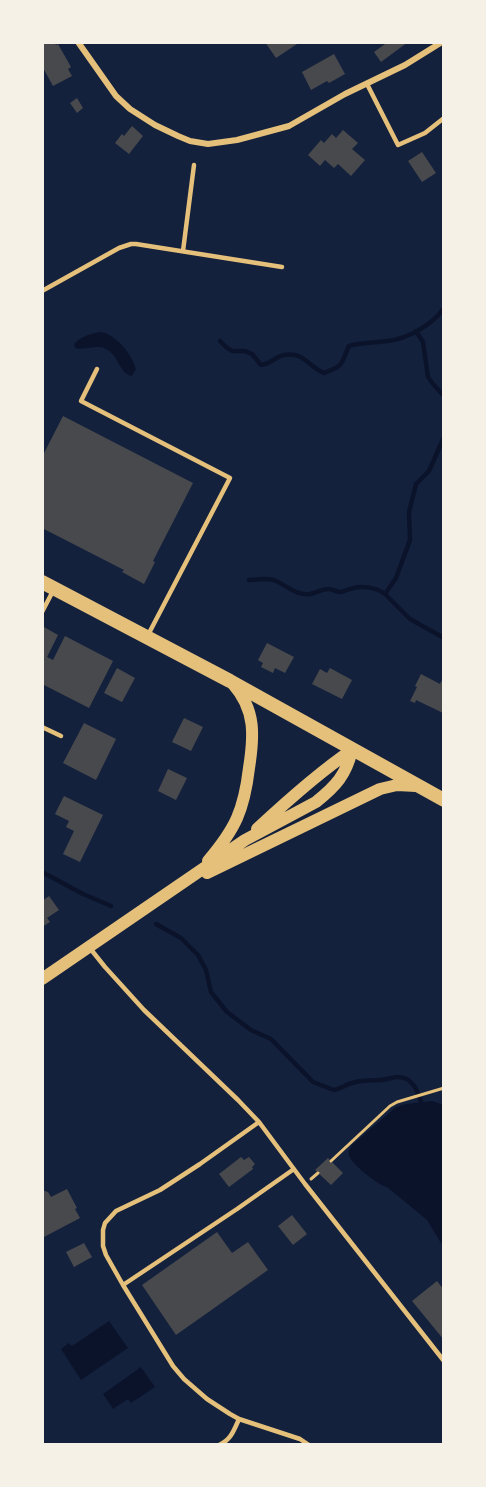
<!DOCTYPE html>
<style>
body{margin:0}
#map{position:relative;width:486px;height:1487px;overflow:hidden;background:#14213d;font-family:"Sofia Sans Condensed",sans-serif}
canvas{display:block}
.frame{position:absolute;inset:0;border:44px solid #f6f1e7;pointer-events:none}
</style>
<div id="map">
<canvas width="486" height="1487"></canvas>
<div class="frame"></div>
</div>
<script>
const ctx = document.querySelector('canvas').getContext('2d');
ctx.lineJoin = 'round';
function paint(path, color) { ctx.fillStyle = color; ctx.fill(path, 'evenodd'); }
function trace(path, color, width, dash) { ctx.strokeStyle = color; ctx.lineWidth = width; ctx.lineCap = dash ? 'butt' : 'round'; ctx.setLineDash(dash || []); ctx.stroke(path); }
paint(new Path2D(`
 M100,332c16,2 32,22 36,37l-4,7c-12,-2 -13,-18 -23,-25 -11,-9 -22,0 -34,-3l-1,-4c7,-8 17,-10 26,-12z
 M432,1101l12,4v143l-17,-28 -40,-33c-8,-1 -36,-23 -38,-32 -1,-5 1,-6 3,-10l44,-38 10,-3z
 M109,1321l19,27 -47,32 -20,-31 8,-6 3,3z
 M141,1367l14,20 -24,16 -3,-4 -15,10 -10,-15z`), '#0b132b');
trace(new Path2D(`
 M416,331l7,11 5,35 5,7 11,12
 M220,341l6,6 6,4h13l7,3 9,11c9,-1 14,-8 23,-10 19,-4 25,12 40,18 21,-8 16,-8 25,-27 12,-4 25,-3 38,-5 21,-2 45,-16 57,-33
 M249,580c8,0 19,-3 27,1 11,5 21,15 34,13 6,-1 12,-5 18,-5 4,0 9,3 13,3 1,0 8,-3 9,-3 11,-4 26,-2 35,5l25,25 34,19
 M385,594l11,-16 14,-38 -1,-28 7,-28 13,-13 15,-34
 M42,872l41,22 28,12
 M156,924l25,14 17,17 8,15 5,22 16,20 24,18 20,9 42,43 21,8c7,-1 11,-5 18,-7 9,-3 18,-2 28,-3 6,0 12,-3 18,-3 17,0 21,19 25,31`), '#0b132b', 4.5);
paint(new Path2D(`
 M42,42h12l2,3 2,-1 13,23 -3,2 4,7 -19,10 -11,-20z
 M265,42h35l-24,16z
 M384,42h24l-27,20 -7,-10 11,-8z
 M334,54l11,20 -16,9 -2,-2 -16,9 -9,-18z
 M77,98l6,10 -6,5 -7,-10z
 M132,126l11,10 -14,18 -14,-11 7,-9 2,2z
 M343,130l15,13 -6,6 13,11 -14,16 -13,-12 -4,4 -9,-8 -5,6 -12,-11 13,-15 3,3 8,-9 4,4z
 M422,152l14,21 -14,9 -14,-21z
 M63,416l130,67 -40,78 2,1 -11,22 -22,-12 2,-2 -82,-42v-71z
 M44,627l14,8 -11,22 6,3 12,-24 48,25 -24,47 -47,-24v-54z
 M267,643l27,14 -9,16 -10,-5 -2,5 -12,-6 2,-4 -5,-3z
 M117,668l18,10 -13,24 -18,-9z
 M330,668l22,12 -10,19 -30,-15 8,-15 7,4z
 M421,674l19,10 4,-8v34l-1,3 -27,-13 -1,3 -5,-2 7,-14 -2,-1z
 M184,718l19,9 -12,24 -19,-9z
 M84,723l32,16 -20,41 -33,-17z
 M168,769l19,9 -11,22 -18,-9z
 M64,796l39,19 -23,47 -17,-8 11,-23 -8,-4 3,-6 -14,-7z
 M49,896l10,14 -12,8 3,4 -8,5v-26z
 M241,1157l3,3 5,-3 6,7 -3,3 1,2 -24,18 -10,-13z
 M328,1158l15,15 -12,12 -16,-15z
 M67,1189l10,19 -2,1 5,9 -36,19 -2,-5v-42l6,2 3,5z
 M292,1215l15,19 -14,11 -15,-19z
 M217,1232l15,21 16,-11 20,28 -92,65 -34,-50z
 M84,1243l8,14 -18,10 -8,-15z
 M437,1281l7,9v50l-32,-39z`), '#48494c');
trace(new Path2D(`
 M331,1161l59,-55 7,-4 47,-14
 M311,1179l7,-6`), '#e5c07b', 3);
trace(new Path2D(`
 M367,84l31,61 27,-12 19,-15
 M183,251l11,-86
 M42,291l77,-43 12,-4h5l146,23
 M97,369l-16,32 149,77 -82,157
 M42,612l11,-21
 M42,727l19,9
 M89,947l16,20 39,43 94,90 21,22 46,62 139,177
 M259,1122l-59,42 -40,26 -44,21 -11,12 -2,7v16l3,9 17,30 50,81 11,13 23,20 23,15 9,5 61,20 9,6
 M123,1285l114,-76 57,-40
 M219,1445c12,-5 15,-15 20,-26`), '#e5c07b', 4.5);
trace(new Path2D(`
 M78,42l38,54 14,13 25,16 23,11 12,5 18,3 29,-4 52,-14 56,-32 60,-29 37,-23`), '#e5c07b', 6);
trace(new Path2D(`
 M257,829c30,-28 61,-56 95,-79
 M208,861c11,-13 22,-27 29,-43 7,-16 10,-33 12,-50 5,-32 7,-58 -16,-84
 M207,873l173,-84 17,-4 19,1
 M42,979l203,-139 71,-38c20,-16 30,-27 36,-52`), '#e5c07b', 12);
trace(new Path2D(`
 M42,582l188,99 214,119`), '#e5c07b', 14);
</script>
